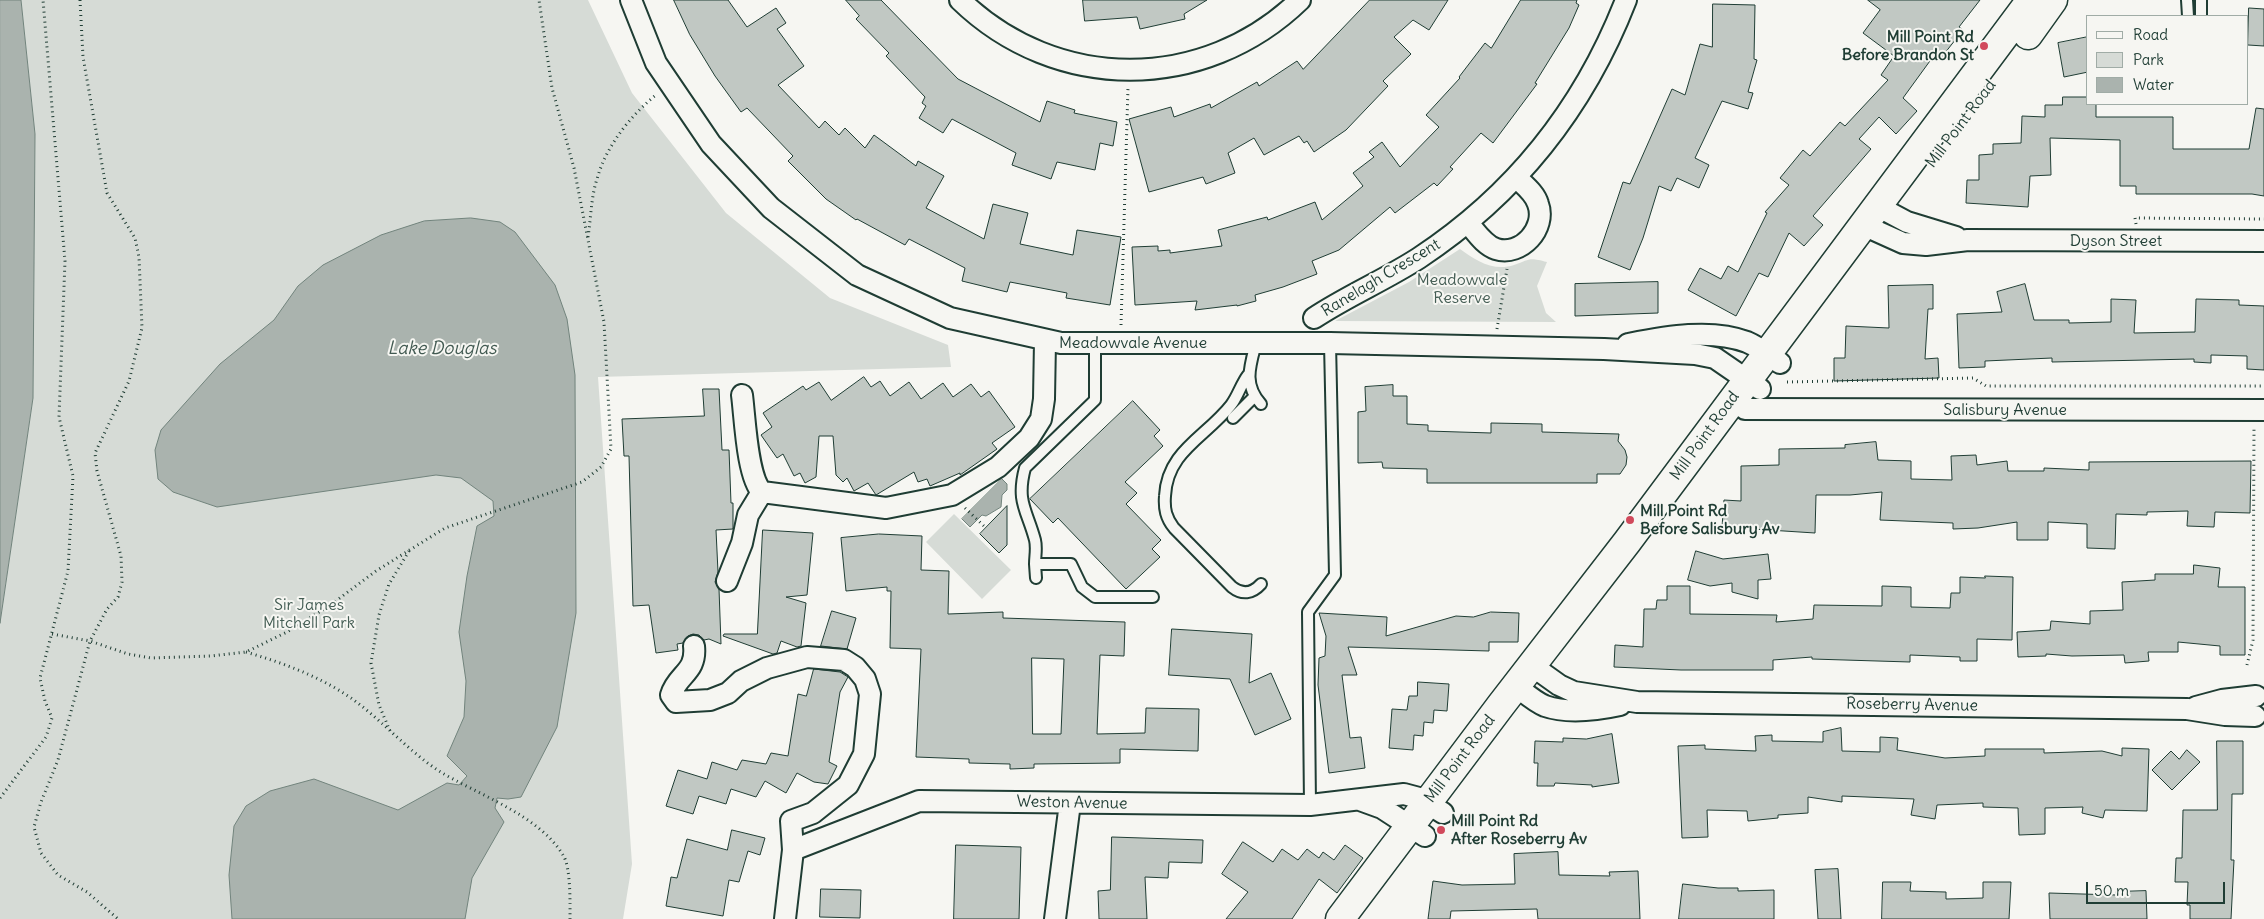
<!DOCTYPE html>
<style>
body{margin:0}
#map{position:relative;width:2264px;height:919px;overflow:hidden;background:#f6f6f2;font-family:Delius,sans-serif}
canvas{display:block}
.legend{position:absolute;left:2086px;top:15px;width:162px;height:90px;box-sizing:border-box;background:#f6f6f2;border:1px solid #a0aca6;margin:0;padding:6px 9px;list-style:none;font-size:15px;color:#1f3d34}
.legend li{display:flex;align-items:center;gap:10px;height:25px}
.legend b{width:25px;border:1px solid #a0aca6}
.scale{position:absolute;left:2086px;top:882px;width:139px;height:22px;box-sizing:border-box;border:2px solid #1f3d34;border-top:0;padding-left:6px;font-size:15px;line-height:18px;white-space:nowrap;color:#1f3d34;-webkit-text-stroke:4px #f6f6f2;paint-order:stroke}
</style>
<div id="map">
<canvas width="2264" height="919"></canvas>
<ul class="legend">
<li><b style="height:6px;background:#f6f6f2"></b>Road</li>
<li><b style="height:14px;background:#d6dbd6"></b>Park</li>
<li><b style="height:14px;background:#aab3ae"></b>Water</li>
</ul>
<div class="scale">50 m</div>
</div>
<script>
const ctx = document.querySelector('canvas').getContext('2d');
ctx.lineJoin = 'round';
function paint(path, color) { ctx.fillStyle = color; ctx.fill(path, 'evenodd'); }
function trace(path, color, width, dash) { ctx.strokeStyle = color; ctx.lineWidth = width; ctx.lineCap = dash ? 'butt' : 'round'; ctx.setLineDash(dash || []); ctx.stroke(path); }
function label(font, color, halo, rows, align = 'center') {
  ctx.font = font + ' Delius,sans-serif'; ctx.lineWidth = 4; ctx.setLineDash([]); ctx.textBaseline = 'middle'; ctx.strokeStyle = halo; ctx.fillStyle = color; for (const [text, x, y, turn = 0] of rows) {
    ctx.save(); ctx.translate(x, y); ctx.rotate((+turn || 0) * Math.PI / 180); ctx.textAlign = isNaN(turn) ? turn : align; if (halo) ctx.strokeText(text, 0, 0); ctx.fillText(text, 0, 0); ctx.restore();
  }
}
paint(new Path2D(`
 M21,0h567l44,93 94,120 104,85 118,47 3,22 -353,10 34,487 -9,55h-623v-296l33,-225 2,-264z
 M1460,249c15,11 33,23 54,16 16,-6 15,-8 33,-3l-10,24 9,27 10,9 -221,-1 74,-39z
 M954,514l57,56 -29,29 -56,-57z`), '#d6dbd6');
const water = new Path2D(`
 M0,0h21l14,134 -2,264 -33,225z
 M471,218l29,4 15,10 40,53 12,34 8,56 1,238 -19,114 -36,70 -13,2 -11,-1 -2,10 9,14 -32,56 -7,41h-233l-3,-44 5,-49 12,-20 24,-15 44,-12 84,31 49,-27 12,2 8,-9 -20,-20 17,-39 2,-36 -7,-49 8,-56 10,-50 17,-10 -1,-15 -32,-23 -25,-3 -219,32 -44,-15 -15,-13 -3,-29 6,-20 59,-66 54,-44 24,-34 25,-21 58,-30 43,-14z
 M1002,479l5,5v6l-5,5 -1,12 -15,9 -4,-1 -12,12 -8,-8z`);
paint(water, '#aab3ae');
trace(water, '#72847d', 1);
const building = new Path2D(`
 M674,0h54l19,27 29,-19 10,15 -9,6 27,37 -26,19 41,43 6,-7 14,14 6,-7 20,20 9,-13 42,31 2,-5 26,15 -18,32 58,31 9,-35 35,9 -8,31 53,11 4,-25 44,7 -11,68 -44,-7 1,-5 -57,-11 -3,10 -45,-11 3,-13 -56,-29 -4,6 -48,-26 -1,1 -30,-21 -38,-38 5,-5 -46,-48 -6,4 -26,-36 -25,-41z
 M846,0h35l77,79 82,43 7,-21 28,9 -1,3 43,9 -4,24 -13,-3 -5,27 -38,-8 -6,17 -39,-14 4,-12 -64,-34 -9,14 -24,-15 7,-12 -4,-3 3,-6 -39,-41 3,-3 -33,-34 3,-3z
 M1083,0h124l-23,14 1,5 -45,10 -3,-12 -52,4z
 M1370,0h78l-19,30 -16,-10 -19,17 17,17 -28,27 5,5 -42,44 -32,22 -7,-11 -3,2 -5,-7 -35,19 -10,-17 -26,15 7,20 -29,11 -3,-7 -54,15 -20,-73 42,-12 3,10 36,-13 1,4 46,-26 2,4 38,-25 6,8z
 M1521,0h56l-1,3 3,2 -10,23 -34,55 2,1 -44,59 -12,-10 -31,34 3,2 -16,17 -3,-3 -39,30 -5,-6 -51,43 -27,11 5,13 -34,13 -28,8 1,6 -19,5v-1l-42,5 2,-9 -62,4 -3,-58 26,-1v5l12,-1v3l52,-7 -4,-16 49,-13 1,3 47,-18 7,18 41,-34 -10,-13 21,-16 -5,-5 13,-10 18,25 39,-40 -13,-12 34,-37 -1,-1 26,-34 6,5z
 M1868,0h112l-21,27 4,3 -22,28 -6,-4 -32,44 14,13 -21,23 -17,-17 -20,22 12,10 -58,67 10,9 -19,21 -15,-13 -21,44 -9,-4 -23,43 -48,-26 12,-22 21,11 7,-13 10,6 29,-59 -2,-1 24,-27 -9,-7 23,-28 7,6 30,-34 5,4 43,-46 -7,-5 13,-19 -31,-23 17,-23z
 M1713,4l42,1 -1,54 3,1 -9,32 5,1 -5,16 -26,-8 -27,57 14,7 -10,23 -22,-10 -6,13 -12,-5 -16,52 -13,32 -32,-13 25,-75 7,2 42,-95 13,6 15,-51 12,3z
 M2249,8l15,1v37l-16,-1z
 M2088,37v35l-24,5 -6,-34z
 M2063,97h25v7h8v13h77v32h76l7,-41 8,1v87l-12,-2h-116v-8h-16v-46l-70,-2 1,37 -21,1 -2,31 -62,-4 1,-23h12v-25l14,-1v-10l28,-1 1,-27 23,1v-12h17z
 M1658,282v31l-83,3v-32z
 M2025,284l9,36h35v3l42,-1v-23l25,1 -2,33 61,-1 1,-33 43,1v5l25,1v64l-17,-1v-13l-36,-1v8l-17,-1v-3l-142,3v-4l-67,3v6l-26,1 -2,-54 45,-2 -5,-20z
 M1933,285v24h-5l-3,50 13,-1 1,20 -105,3v-23h11l1,-32 43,2 -1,-42z
 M864,377l7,10 9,-6 10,15 19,-14 12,17 22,-16 10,14 18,-13 10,13 8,-6 26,36 -23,16 5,6 -37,26v-2l-30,13 -3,-7 -9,3 -4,-10 -38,23 -8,-12 -14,8 -7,-13 -4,4 -7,-7 -3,-39h-14l-3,41 -11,6 -5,-10 -6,3 -11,-22 -6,4 -16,-23 11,-8 -9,-14 40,-27 3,4 13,-8 12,18z
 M1393,385v11h14v28l21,1v6l63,2v-10l51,1v8l77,2 -1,7 7,9 2,7 -1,8 -6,9h-23v9h-170v-14l-44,-1 -1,-6 -24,1v-51l8,-1 -1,-24z
 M703,389h16l3,61h7l2,53h2v26l-17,1 2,42 -3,10 4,7 2,55 -12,-5 -5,1 -5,-5 -6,-1 -5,2 -5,7 -6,1 1,6 -22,3 -7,-48 -16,1 -4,-150h-5l-2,-37 82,-3z
 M1133,401l27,29 -6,6 9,10 -38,36 12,11 -11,11 35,36 -9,9 8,8 -34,32 -68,-71 -5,5 -23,-24z
 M1876,442l2,18 33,1v18l41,1 -1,-24 25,-1 1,10 30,-4 1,10h36v-3l45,2v-8l162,-1 -1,52 -35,-1 -1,15 -27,-1 1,-15 -41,1v3l-31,-1 -1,35 -28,-1v-24l-39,-2v18h-31v-18l-39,6 -25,1v-6l-73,-3 2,-28 -32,3h-34l-1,38 -93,-6 2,-27 17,1v-35l38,-1v-16l66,-1v-3z
 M1007,506v39l-8,8 -19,-19z
 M763,530l50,3 -6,62 -21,2 20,6 -5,43 -4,1 -16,-6 -4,12 -4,1 -50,-18 1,-2h33z
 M879,534l43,2 -1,34 28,1 -1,43 55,-2v6l122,4 -1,34 -24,-1 -3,79 48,-1 1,-25 53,1 -1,42 -78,-2v14l-86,1v4l-24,1v-5l-41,-1v-4l-53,-2 5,-108 -31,-1 1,-57h-4v-4l-41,4 -5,-53zM1032,658l32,1 -3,75h-28z
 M1696,551l27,8 45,-5 3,25 -13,1v19l-26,-7v-9l-22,3 -22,-6z
 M2194,565l26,3 -2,19h27v68h-25v-9l-42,-4v10h-30l1,9 -24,2 -1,-8 -52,1 -26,-2v2l-28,1 -1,-25 33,-2 1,-9 39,3v-13l33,-1 -1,-28 33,-2v-6h38z
 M1985,576l28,1 -1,63 -35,-1v22h-17v-4l-50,-2v7l-98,-3v-2l-39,3v10h-92l-67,-3 1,-22 28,2 1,-38h12l1,-9h10v-14h23v28l87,1 -1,7 37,-3 1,-14 68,1v-20l29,1v20l39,1 1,-15h9v-16l25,1z
 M832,611l24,7 -9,31 -26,-3z
 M1491,612l28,1 -1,29h-29v9l-141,-4 9,28h-15l8,63 11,-1 4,31 -36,5 -11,-88 1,-27 6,-2 1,-20 -7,-23 68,4 -1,19 70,-20 17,1z
 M1172,629l80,5 -3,49 22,-10 20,46 -36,16 -25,-56 -61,-4z
 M814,669l26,3 8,5 -8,15 -11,70 8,4 -9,18 -14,-2 -17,-9 -11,20 -21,-12 -9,16 -25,-8 -5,15 -27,-8 -6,18 -27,-8 12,-36 29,9 5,-17 25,8 5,-10 24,4 5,-11 17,3 10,-62 8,2z
 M1418,682l31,2 -2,27 -13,-1 -1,13 -9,-1 -1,14 -9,-1 -1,15 -24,-2 3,-39 15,1 2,-14h8z
 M1841,728l1,23 38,1v-15l18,1 -1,12 48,8 40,-2v-7h59v4l58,-2 20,5v-8l27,1 -2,62 -42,-1 -2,8 -21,-5 1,-6 -38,1v26l-26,1 -1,-27 -35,-1v-4l-46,2 -2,14 -24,-4 3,-16 -72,-3v6l-34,-5v16l-30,2v3l-30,3 -1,-10 -40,-1 1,27 -26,1 -4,-92 27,-1v4l51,2 -1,-15 17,-1v6l51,1v-10z
 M1612,734l7,49 -27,4v-2l-37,-2 -1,3h-17l1,-23h-4l1,-22 28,1v-4l23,1z
 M2217,741h26v53h-11l-1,66h3l-3,59h-41v-14h-3l1,-23h-13l1,-24h6l1,-48h34z
 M2187,750l13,12 -28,28 -20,-20 19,-19 8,8z
 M732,830l33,8 -5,17 -12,-4 -9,31 -10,-2 -6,36 -57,-10 5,-29 6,1 10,-39 40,11z
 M1112,837l91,3 -1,23 -33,-1 -1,16 -23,-1 2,42h-48l-1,-28 12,-1z
 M1243,842l30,20 9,-13 16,11 9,-11 12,9 4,-6 11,8 11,-15 18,13 -26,35 -18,-14 -27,40h-66l22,-27 -26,-18z
 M956,845l65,2 -2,72h-65z
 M1558,852l1,23 51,1 -1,-4 29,-1 2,48h-102l-1,-10 -86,2 -1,8h-22l5,-38 29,4 53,-1 -1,-30z
 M1838,869l3,50h-23l-3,-49z
 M1883,882h28l-1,9 36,1v7l37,-1v-16h28l-2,37h-127z
 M1683,884l35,4h20v3l36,-1v29h-95z
 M821,889l40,1 -1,28 -40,-1z
 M2146,891l1,28h-97l-1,-26 67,2v-3z`);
paint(building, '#c1c8c3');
trace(building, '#1f3d34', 1);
const lane = new Path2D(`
 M2187,0l1,16
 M2201,0v16
 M1095,343v57l-70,68c-9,34 2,42 10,72 2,8 0,16 0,24h36l11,23 13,10h58
 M1256,343c-6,23 -13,41 5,61
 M1248,375c-7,9 -10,21 -17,30 -25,32 -64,46 -66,91 -1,13 1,22 9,32l58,59c10,8 20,7 29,-3
 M1233,418l21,-21
 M1035,564l1,14
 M1310,805l-2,-193 27,-37 -5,-232`);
const street = new Path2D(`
 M631,0l25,63 55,81 60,64 86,67 93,43 111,25h269l274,6 91,5 20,4 45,31
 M960,0c96,93 244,93 340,0
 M1877,206l30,16 49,15
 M1468,223c8,9 16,22 28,26 25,8 51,-21 42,-45 -3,-11 -14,-19 -22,-27
 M1863,225l40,18 23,2 42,-5 296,1
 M1314,318c33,-22 71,-38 105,-60 97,-64 165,-150 207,-258
 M1628,344c37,-7 83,-16 119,-2 12,5 23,14 33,21
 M742,395c3,23 5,82 20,97l124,16 66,-13 46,-28 31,-29 12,-19 3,-20 1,-58
 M1745,409l519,1
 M727,581l15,-38 6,-28 14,-23
 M694,646c3,27 -17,28 -23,49l5,7 34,-2 18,-7 13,-12 26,-13 40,-11 37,3 11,7 10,12 5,15 -6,60 -16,31 -35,28 -22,8 2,29 -8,69
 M1531,665l28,20 15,7 63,10 550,7 38,6 30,1
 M1516,686c9,7 19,16 29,20 23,8 52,4 75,-1
 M2196,707l26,-7 34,-4
 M1360,800l22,8 43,28
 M793,850l126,-49 391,4 94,-11 15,4 24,15
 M1055,919l15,-116`);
const secondary = new Path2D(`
 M2028,35l25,-35
 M1340,919l161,-214 126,-163 404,-542`);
trace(lane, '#1f3d34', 14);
trace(street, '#1f3d34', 24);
trace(secondary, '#1f3d34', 31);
trace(new Path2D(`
 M80,0l3,57 24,136 28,45 4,19 3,71 -13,53 -34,72 2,18 24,85 1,26 -4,15 -11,12 -17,32 -32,119 -17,42 -7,25 7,26 17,22 29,17 31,27
 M2136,224l-1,-6 129,1
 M588,237c3,-19 3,-40 9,-58 9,-33 34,-64 60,-85
 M1121,325l7,-238
 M1497,329l10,-60
 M1787,382l186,-4 13,8h278
 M965,508l21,20
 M52,634l38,7 38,13 23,4 60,-2 35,-4 41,-20 42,-26 47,-35 69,-43 137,-46 19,-15 10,-18 -7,-127 -30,-154 -22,-80 -13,-88
 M246,652c37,11 73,24 105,46 31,22 56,52 88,73 39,24 100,44 124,84 8,12 7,49 7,64
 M2247,665l6,-25 1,-211
 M390,731l-11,-26 -8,-42 8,-48 10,-31 20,-33
 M0,798l46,-61 6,-19 -7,-17 -5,-23 28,-107 5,-95 -14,-59 6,-156 -22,-261`), '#1f3d34', 3, [1, 4]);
trace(lane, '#f6f6f2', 10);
trace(street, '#f6f6f2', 20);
trace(secondary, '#f6f6f2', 28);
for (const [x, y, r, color] of [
 [1984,46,5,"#d1495b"],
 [1630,520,5,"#d1495b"],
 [1441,830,5,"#d1495b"]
]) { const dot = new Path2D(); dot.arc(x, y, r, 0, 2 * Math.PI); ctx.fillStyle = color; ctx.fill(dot); trace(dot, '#f6f6f2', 2); }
label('bold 16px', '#1f3d34', '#f6f6f2', [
 ["Mill Point Rd",1974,37,"right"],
 ["Before Brandon St",1974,55,"right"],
 ["Mill Point Rd",1640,511],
 ["Before Salisbury Av",1640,529],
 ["Mill Point Rd",1451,821],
 ["After Roseberry Av",1451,839]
], 'left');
label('16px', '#1f3d34', '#f6f6f2', [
 ["Mill Point Road",1961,124,-53],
 ["Dyson Street",2116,241],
 ["Ranelagh Crescent",1381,278,-31],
 ["Meadowvale Avenue",1133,343],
 ["Salisbury Avenue",2005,410],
 ["Mill Point Road",1705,436,-54],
 ["Roseberry Avenue",1912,705,1],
 ["Mill Point Road",1460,759,-53],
 ["Weston Avenue",1072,803,1]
]);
label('16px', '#445d54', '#f6f6f2', [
 ["Meadowvale",1462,280],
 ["Reserve",1462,298],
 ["Sir James",309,605],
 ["Mitchell Park",309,623]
]);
label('italic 18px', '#425a52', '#f6f6f2', [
 ["Lake Douglas",442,349]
]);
</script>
